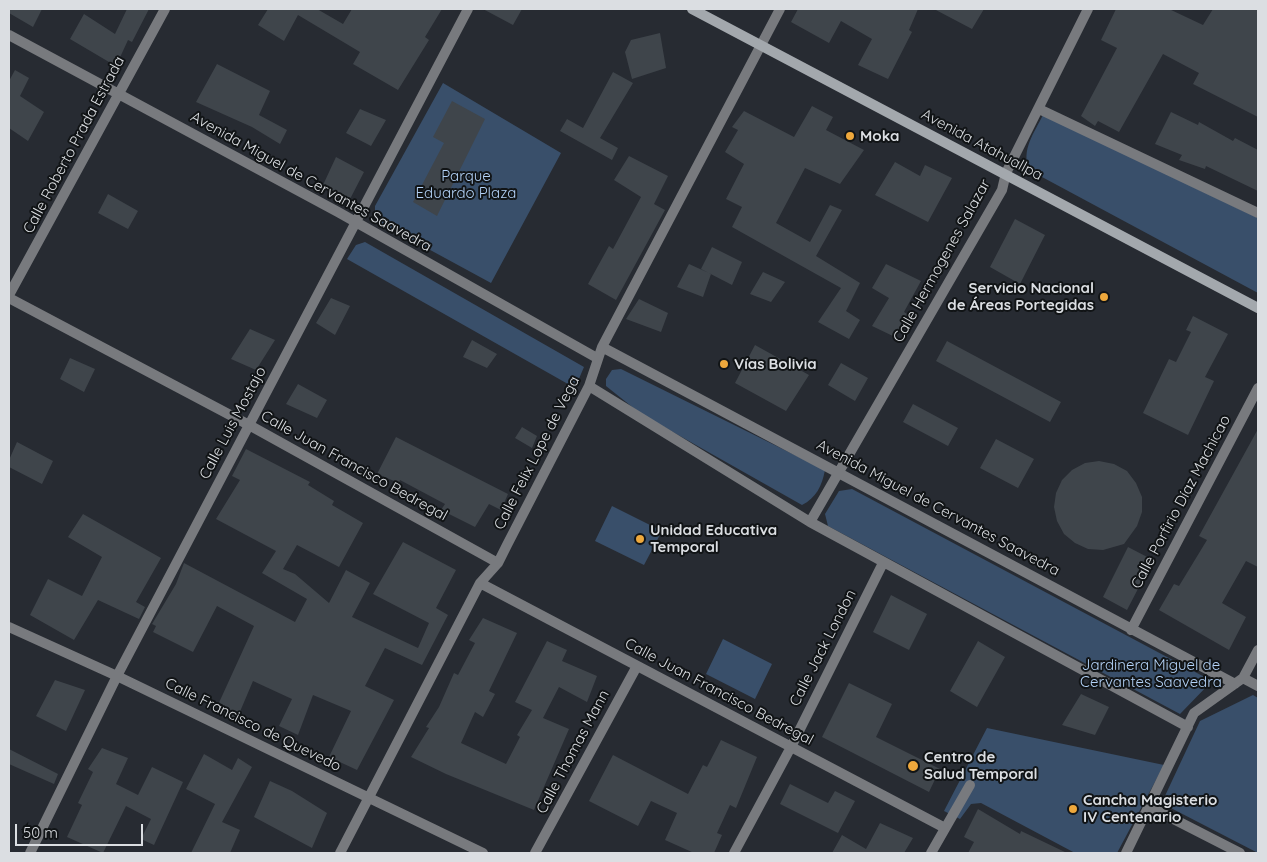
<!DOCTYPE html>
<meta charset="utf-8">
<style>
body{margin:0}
#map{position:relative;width:1267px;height:862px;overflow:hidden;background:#272b32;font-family:Quicksand,sans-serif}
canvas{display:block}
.frame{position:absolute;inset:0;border:10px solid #dbdee2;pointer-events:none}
.scale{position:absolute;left:15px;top:824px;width:128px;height:22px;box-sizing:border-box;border:2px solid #dbdee2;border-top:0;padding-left:6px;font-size:15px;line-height:18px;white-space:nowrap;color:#dbdee2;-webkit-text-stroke:4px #111416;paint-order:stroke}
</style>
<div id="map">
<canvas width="1267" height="862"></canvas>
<div class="frame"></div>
<div class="scale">50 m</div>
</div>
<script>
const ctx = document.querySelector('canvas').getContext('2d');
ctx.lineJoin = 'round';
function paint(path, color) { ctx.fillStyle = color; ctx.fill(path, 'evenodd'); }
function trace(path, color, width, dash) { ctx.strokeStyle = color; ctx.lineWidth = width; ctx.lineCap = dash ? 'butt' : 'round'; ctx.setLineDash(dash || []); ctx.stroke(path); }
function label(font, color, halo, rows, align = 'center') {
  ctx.font = font + ' Quicksand,sans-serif'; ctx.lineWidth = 4; ctx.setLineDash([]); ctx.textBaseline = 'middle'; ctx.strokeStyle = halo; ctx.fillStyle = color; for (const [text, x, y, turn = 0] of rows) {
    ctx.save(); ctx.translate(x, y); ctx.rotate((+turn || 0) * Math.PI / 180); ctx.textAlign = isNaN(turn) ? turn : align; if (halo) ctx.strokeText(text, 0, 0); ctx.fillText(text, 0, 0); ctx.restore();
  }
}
paint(new Path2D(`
 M443,83l118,70 -70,130 -116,-63v-14z
 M1043,115l215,103v75l-229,-123c-8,-20 5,-37 14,-55z
 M365,242l219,125 -9,21 -228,-129 9,-14z
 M621,369l204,101c-3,16 -9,28 -23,35l-161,-91 -35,-28v-7l6,-9z
 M852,489l360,192 -32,33 -352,-188 -3,-12 14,-23z
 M612,506l50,25 -18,34 -49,-24z
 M723,639l49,25 -17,35 -49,-25z
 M1253,695l5,3v155l-91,-47 -3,-8 36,-77z
 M987,728l177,37 -47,88h-42l-94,-50 -10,1 -11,15 -16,-8z`), '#394f6a');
paint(new Path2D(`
 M9,9h33l-9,18 -24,-14z
 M127,9h22l-17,33 -4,-2 -11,24 -8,-2 -39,-23 14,-25 31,20z
 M268,9h49l26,15 9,-15h90l-17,28 4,3 -31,50 -45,-26 7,-12 -62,-37 -14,26 -26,-16z
 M483,9h39l-9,16z
 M798,9h120l-9,21 3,2 -24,47 -30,-14 14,-26 -31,-18 -12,22 -38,-21z
 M934,9h50l-12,20z
 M1116,9h53l34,16 10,-16h45v108l-65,-33 6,-11 -36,-19 -44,78 -21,-11 -3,5 -14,-10 36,-68 -16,-8z
 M660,33l6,35 -34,11 -7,-27 6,-12z
 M217,64l53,27 -11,24 28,15 -7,14 -28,-17 -56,-25z
 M15,70l14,8 -9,18 24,16 -16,29 -19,-13v-47z
 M613,72l20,11 -33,55 18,10 -6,12 -52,-29 7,-12 16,9z
 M452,101l33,18 -48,97 -24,-14 31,-59 -11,-6z
 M812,106l21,11 -7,13 38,20 -24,34 -35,-16 -29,55 34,19 20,-37 12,5 -26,46 44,27 -14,28 14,9 -11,19 -31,-17 23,-34 -109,-61 10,-20 -16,-8 18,-35 -19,-12 13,-22 -6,-3 12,-16 50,26z
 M360,109l26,11 -15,26 -25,-13z
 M1171,112l27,13 1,-3 34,19 2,-3 23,12v41l-52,-25 -1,3 -26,-9 3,-5 -27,-11z
 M629,156l39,20 -14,28 11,6 -49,90 -28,-16 21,-38 4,3 28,-52 -27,-17z
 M336,157l28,15 -15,29 -26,-16z
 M895,162l25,14 5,-11 27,13 -24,44 -53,-27z
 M108,194l30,17 -10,18 -30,-16z
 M1015,219l30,16 -25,49 -30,-17z
 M712,247l30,15 -10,23 -31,-16z
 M689,264l22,10 -8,23 -26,-10z
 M886,264l35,17 -17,31 5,3 -14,22 -23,-11 17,-28 -17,-10z
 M763,272l22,10 -14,20 -21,-8z
 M331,298l19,8 -15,29 -19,-12z
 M639,299l29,14 -7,19 -35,-13z
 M1193,316l35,18 -23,43 9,4 -26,54 -45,-22 26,-54 7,3 15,-30 -5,-2z
 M250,329l25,11 -19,30 -25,-11z
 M472,340l25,14 -10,14 -24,-11z
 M947,341l114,61 -11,20 -114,-61z
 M755,345l54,30 -23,36 -51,-28z
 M70,358l25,11 -11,23 -24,-13z
 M841,363l27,15 -13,23 -27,-16z
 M298,384l29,16 -10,18 -31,-14z
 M913,404l45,24 -10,18 -45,-24z
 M522,427l15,9 -5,12 -17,-10z
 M1258,429v138l-12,-6 -24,42 24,14 -17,33 -70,-40 15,-26 5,2 28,-46 -8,-4z
 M396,437l112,57 -7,16 -12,-6 -14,23 -34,-17 4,-6 -45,-24 -1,3 -22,-9z
 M996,439l38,20 -16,29 -38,-20z
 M17,442l36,19 -11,23 -33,-17v-7z
 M246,449l64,33 -2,3 26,16 -2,4 31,18 -24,44 -42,-22 -14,24 12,5 34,29 17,-33 24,13 -18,34 66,31 11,-25 -56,-29 30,-52 53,28 -20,38 12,7 -26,50 -37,-17 -20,38 29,14 -37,70 -28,-13 22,-46 -38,-16 -15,40 -19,-9 13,-27 -39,-18 -17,40 -19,-14 37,-81 -37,-20 -24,46 -40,-20 3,-6 -4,-2 24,-40 8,-21 111,59 12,-23 -45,-26 14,-22 -60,-32 24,-39 -8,-4z
 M1099,461l15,3 13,7 9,12 6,14v15l-5,14 -13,18 -21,6 -15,-1 -13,-6 -11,-9 -7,-13 -3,-14 2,-14 6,-13 10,-10 13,-7z
 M83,514l78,44 -25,44 9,5 -6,12 -41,-19 -24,40 -44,-25 18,-36 34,17 20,-39 -34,-20z
 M1128,547l25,13 -26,50 -24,-13z
 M891,595l36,19 -18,36 -36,-18z
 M483,618l34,15 -28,58 6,3 -12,23 -8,-5 -14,31 45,21 14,-27 -3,-2 15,-25 -17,-8 32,-61 20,9 -5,11 35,15 -10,26 -28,-15 -16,31 26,11 -35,81 -88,-36 -35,-17 18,-29 -3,-1 13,-20 15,-34 4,2 17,-32 -6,-3z
 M978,641l27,16 -28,50 -27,-16z
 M55,680l30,10 -19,41 -30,-15z
 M849,683l43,21 -16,33 64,32 -11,23 -107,-55z
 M1081,694l28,13 -14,28 -33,-10z
 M721,740l36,17 -21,51 -6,-3 -13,28 5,2 -8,18h-20l-29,-13 12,-27 -26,-12 -13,25 -49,-25 24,-46 75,39 15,-29 4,2z
 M102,748l26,10 -12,26 22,11 14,-28 31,15 -29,63 -13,-6 10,-20 -25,-13 -23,47 -36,-16 15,-32 -4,-2 15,-31 -5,-3z
 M9,749l49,25 -4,10 -45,-20z
 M204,754l28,16 6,-12 14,9 -30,55 18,8 -10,23h-39l24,-49 -29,-15z
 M270,781l22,10 35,22 -15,35 -58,-31z
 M790,784l38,19 7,-12 20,10 -17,32 -58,-29z
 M978,809l42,25 1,-3 46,22h-99l6,-11 -10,-5z
 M880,823l33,15 -9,15h-72l10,-18 24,14z`), '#3f454b');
trace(new Path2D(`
 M9,35l329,177 259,146
 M1039,109l219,104
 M9,295l156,-286
 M9,298l240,127 249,138
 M602,347l633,337
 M589,386l221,136 378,205
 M810,522l192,-332 4,-17 82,-164
 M480,583l465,245
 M9,627l108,49 366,177
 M1131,630l127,-242
 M1243,678l15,8
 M1150,807l90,46
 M30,853l87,-177 351,-667
 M340,853l140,-270 18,-20 9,-18 82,-159 13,-39 178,-338
 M535,853l102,-187
 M734,853l57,-106 92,-184
 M931,853l39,-68
 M1126,853l68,-140 49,-35 15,-28`), '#787a7e', 10);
trace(new Path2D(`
 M692,9l566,299`), '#a3a8ad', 10);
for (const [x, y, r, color] of [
 [850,136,5,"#eea83c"],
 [1104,297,5,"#eea83c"],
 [724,364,5,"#eea83c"],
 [640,539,5,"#eea83c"],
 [913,766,6,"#eea83c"],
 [1073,809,5,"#eea83c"]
]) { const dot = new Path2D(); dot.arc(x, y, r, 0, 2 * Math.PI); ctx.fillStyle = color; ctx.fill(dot); trace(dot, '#111416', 2); }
label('bold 15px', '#dbdee2', '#111416', [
 ["Moka",860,136],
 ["Servicio Nacional",1094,288,"right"],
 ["de Áreas Portegidas",1094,305,"right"],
 ["Vías Bolivia",734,364],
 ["Unidad Educativa",650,530],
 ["Temporal",650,547],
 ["Centro de",924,757],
 ["Salud Temporal",924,774],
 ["Cancha Magisterio",1083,800],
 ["IV Centenario",1083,817]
], 'left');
label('15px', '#dbdee2', '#111416', [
 ["Calle Roberto Prada Estrada",74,145,-62],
 ["Avenida Atahuallpa",982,145,28],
 ["Avenida Miguel de Cervantes Saavedra",311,182,29],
 ["Calle Hermogenes Salazar",942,261,-61],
 ["Calle Luis Mostajo",233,423,-62],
 ["Calle Felix Lope de Vega",537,453,-63],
 ["Calle Juan Francisco Bedregal",354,466,29],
 ["Calle Porfirio Díaz Machicao",1181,502,-62],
 ["Avenida Miguel de Cervantes Saavedra",938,508,28],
 ["Calle Jack London",823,648,-63],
 ["Calle Juan Francisco Bedregal",719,692,28],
 ["Calle Francisco de Quevedo",253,725,26],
 ["Calle Thomas Mann",573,752,-62]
]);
label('15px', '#b3d2f7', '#111416', [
 ["Parque",466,176],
 ["Eduardo Plaza",466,193],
 ["Jardinera Miguel de",1151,665],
 ["Cervantes Saavedra",1151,682]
]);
</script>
